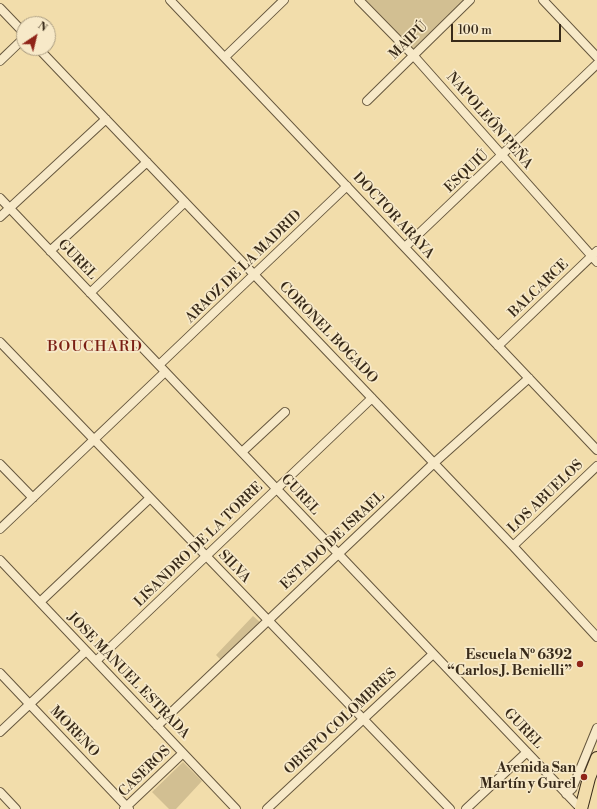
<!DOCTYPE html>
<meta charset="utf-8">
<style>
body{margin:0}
#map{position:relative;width:597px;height:809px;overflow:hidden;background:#f2ddab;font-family:"Libre Bodoni",serif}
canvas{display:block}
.north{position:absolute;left:16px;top:16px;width:40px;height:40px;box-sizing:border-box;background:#f7e9c8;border:1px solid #ab9d82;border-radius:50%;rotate:35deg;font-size:11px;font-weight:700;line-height:16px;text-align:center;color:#382a19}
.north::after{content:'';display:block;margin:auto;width:14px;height:18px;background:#8f2418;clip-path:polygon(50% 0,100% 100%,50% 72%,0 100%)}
.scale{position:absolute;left:451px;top:24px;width:110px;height:18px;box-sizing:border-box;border:2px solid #382a19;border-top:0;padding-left:5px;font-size:12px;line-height:14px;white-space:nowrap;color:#382a19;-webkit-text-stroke:3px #f7e9c8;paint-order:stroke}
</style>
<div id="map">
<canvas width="597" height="809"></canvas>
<div class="north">N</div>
<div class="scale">100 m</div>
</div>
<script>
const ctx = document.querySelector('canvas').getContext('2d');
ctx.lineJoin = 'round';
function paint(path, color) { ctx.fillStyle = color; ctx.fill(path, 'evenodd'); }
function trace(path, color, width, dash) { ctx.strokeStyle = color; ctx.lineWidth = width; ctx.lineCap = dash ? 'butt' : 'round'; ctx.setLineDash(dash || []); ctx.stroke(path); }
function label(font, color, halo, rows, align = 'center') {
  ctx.font = font + ' "Libre Bodoni",serif'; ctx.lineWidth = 3.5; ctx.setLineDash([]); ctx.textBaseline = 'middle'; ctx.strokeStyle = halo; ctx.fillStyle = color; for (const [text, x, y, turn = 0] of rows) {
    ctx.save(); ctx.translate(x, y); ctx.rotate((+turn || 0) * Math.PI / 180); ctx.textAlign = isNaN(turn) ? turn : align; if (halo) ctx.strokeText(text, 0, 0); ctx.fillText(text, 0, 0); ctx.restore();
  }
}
paint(new Path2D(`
 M365,0h100l-53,51z
 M253,616l8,7 -39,38 -6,-6z
 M183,762l19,19 -26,28h-7l-17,-17z`), '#d2bf92');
const street = new Path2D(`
 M170,0l427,450
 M359,0l54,55 184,207
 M543,0l54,57
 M0,8l24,25
 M38,48l475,498 84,91
 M225,57l59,-57
 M0,61l24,-23
 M367,101l103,-101
 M0,198l581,611
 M0,217l106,-98
 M405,247l192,-183
 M50,251l97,-89
 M90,293l95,-91
 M0,342l450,467
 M498,346l99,-95
 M159,365l188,-179
 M242,452l43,-40
 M0,464l33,34
 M0,529l165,-157
 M513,546l84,-80
 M0,560l236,249
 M40,602l110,-104
 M96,661l276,-263
 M0,673l129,136
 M157,726l277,-263 95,-85
 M0,732l86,-81
 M0,792l16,17
 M566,794l6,-5 25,-61
 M124,809l59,-56
 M267,809l166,-155
 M466,809l61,-57`);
const primary = new Path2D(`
 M581,809l8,-31 8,-20`);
trace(street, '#66573e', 10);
trace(primary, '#382a19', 14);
trace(street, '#f7e9c8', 8);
trace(primary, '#f2ddab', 12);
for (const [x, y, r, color] of [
 [580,664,4,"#8f2418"],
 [584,777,4,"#8f2418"]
]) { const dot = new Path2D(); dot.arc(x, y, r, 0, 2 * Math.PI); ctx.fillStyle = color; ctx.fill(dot); trace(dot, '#f7e9c8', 1.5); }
label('14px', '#382a19', '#f7e9c8', [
 ["MAIPÚ",409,41,-44],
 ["NAPOLEÓN PEÑA",489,121,49],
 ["ESQUIÚ",467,172,-43],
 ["DOCTOR ARAYA",393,216,47],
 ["GUREL",77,260,46],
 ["ARAOZ DE LA MADRID",244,267,-44],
 ["BALCARCE",539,289,-44],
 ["CORONEL BOGADO",328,333,46],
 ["GUREL",300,495,47],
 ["LOS ABUELOS",546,497,-44],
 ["ESTADO DE ISRAEL",333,541,-43],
 ["LISANDRO DE LA TORRE",199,545,-44],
 ["SILVA",234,567,46],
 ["JOSE MANUEL ESTRADA",128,676,46],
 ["OBISPO COLOMBRES",341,722,-43],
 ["GUREL",523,729,46],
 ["MORENO",74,732,46],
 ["CASEROS",145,772,-44]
]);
label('bold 14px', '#382a19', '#f7e9c8', [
 ["Escuela Nº 6392",572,656],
 ["“Carlos J. Benielli”",572,672],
 ["Avenida San",576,769],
 ["Martín y Gurel",576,785]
], 'right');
ctx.letterSpacing = '1px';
label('15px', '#7a1f14', '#f7e9c8', [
 ["BOUCHARD",95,347]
]);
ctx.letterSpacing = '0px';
</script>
